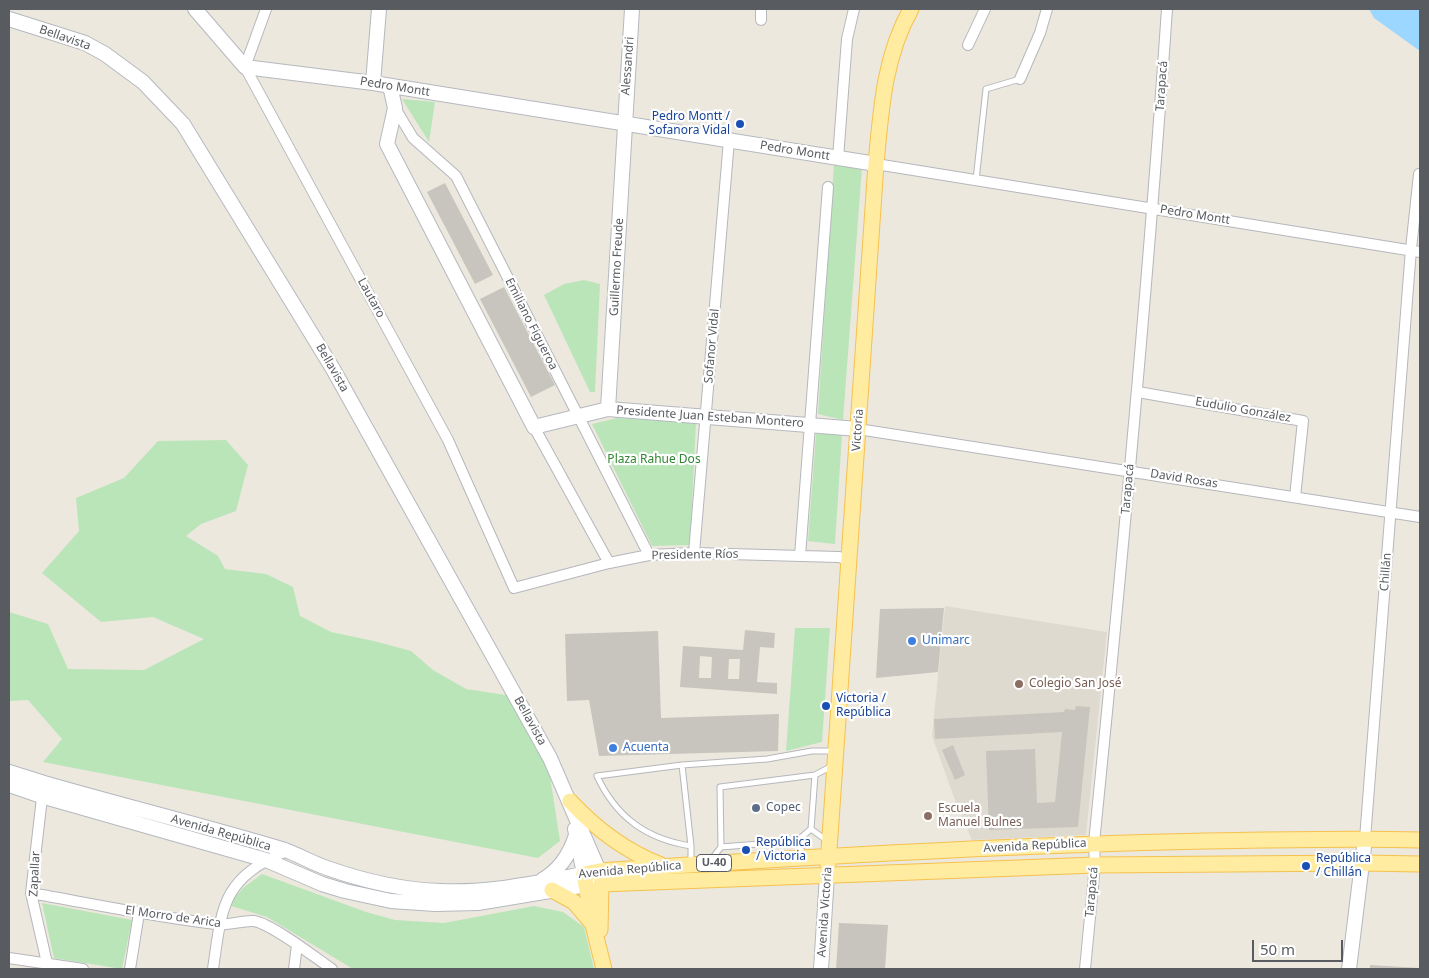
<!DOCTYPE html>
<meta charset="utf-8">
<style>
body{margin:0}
#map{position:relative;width:1429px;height:978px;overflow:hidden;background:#ece8de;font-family:"Noto Sans",sans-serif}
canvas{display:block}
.frame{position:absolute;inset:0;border:10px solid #585c60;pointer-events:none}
.scale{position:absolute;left:1252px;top:940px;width:91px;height:22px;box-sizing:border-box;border:2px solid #585c60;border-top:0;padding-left:6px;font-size:15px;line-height:18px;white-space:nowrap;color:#585c60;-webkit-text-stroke:4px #fff;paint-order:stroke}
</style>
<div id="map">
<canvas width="1429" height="978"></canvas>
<div class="frame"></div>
<div class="scale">50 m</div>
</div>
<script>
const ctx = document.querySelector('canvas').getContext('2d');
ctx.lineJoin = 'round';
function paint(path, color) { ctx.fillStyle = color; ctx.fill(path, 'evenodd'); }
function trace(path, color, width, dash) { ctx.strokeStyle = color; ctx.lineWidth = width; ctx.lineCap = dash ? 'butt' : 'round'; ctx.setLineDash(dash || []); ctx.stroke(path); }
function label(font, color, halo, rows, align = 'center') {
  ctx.font = font + ' "Noto Sans",sans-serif'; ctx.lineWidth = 4.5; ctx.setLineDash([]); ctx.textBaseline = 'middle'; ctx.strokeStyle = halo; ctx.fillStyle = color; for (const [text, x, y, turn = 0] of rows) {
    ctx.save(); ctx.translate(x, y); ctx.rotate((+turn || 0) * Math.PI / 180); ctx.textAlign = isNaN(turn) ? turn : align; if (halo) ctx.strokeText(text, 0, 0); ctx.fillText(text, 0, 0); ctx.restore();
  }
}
paint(new Path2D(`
 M945,606l162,26 -21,203 -114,5 -16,-37 -24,-67z`), '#dedacf');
paint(new Path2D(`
 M402,99l33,3 -6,40z
 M834,162l28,5 -19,253 -25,-6z
 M584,280l16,4 -5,108h-5l-46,-97 20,-11z
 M617,418l79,5 -6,122 -38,1 -60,-122z
 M816,434h26l-7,110 -27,-3z
 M226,440l22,25 -12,46 -35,13 -15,12 32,20 7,13 41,5 27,13 7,29 31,16 43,9 37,10 22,19 33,19 40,6 43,75 11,71 -22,17 -495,-96 19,-23 -34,-39 -19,1v-89l39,12 20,45 76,1 60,-31 -51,-22 -52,5 -59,-49 37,-42 -3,-33 48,-20 34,-37z
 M795,628h35l-8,114 -36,9z
 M262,874l104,38 29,8 49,3 90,-17 29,6 21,15 10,42h-241l-86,-52 -39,-12 15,-17z
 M42,903l90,17 -10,49 -68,-11z`), '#bae5b9');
paint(new Path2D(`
 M1369,9h51v42l-46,-33z`), '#9bd7ff');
paint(new Path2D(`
 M445,183l48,92 -18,9 -48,-92z
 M504,287l51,98 -24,12 -51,-98z
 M944,608l-6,64 -62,6 4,-69z
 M745,630l30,3 -1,15 -14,-1 -3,35 20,1v11l-97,-7 3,-41 60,4zM700,656l12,1 -1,21h-12zM729,659h11l-1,20h-11z
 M658,631l3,87 118,-4 -1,37 -179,5 -10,-56 -22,1 -2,-67z
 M1076,706l14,1 -12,120 -89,3 -3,-79 49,-2 2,54 18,-1 7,-70 -127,7 -1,-20 130,-7 1,-3 10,1z
 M953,745l12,30 -10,5 -13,-30z
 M839,923l49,2 -3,44h-49z
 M1370,965l50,3v1h-50z`), '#c8c5be');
const lane = new Path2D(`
 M976,180l10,-91 34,-10
 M682,765l9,81v18
 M826,840l-15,-11 4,-54 17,-9
 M797,841l14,-12
 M691,846c-45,-7 -75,-29 -94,-70l85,-11 85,-6 45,-8h22
 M721,847l-1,-60 95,-12
 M710,861l11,-14 76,-6 7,14`);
const street = new Path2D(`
 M266,9l-21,58 203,373 66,148 95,-25 40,-8 45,-2 144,4 11,2
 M761,20v-11
 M968,45l17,-36
 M1020,79l20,-46 7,-24
 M395,108l18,30 43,38 193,379
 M838,158l9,-119 7,-30
 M876,164l544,88
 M1138,392l165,29 -8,76
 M534,427l75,136
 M858,429l562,88
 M694,553l35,-413
 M800,556l28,-369
 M43,789l-12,104 16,70
 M1365,839l46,-590 8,-75
 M31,893c62,11 123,24 185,31 13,2 26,-4 38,-3 18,3 62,37 78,48
 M9,958l74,11
 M130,969l9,-56
 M213,969c9,-63 9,-91 74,-118
 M294,969l3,-24
 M1085,969l10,-104 -1,-22c28,-278 54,-556 73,-834`);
const secondary = new Path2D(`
 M195,9l50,58 128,16 503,81
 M9,19l76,24 20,11 38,28 40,42 150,245 217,389 49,113 2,13 -15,1 -108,18 -43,1 -44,-3 -46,-10 -23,-7 -56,-24 -225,-64 -32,-11
 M373,83l6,-74
 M390,86l5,22 -8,36 147,283 74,-18 250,20
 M608,409l24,-400
 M9,772l35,11c80,23 161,43 241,67 14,5 27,13 42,18 37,13 75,22 114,23 49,2 95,-8 143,-17l-9,-45
 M542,880c18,-10 28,-26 34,-45
 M821,969l6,-94
 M1349,969l16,-130`);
const primary = new Path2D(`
 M570,801c26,28 55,50 91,64
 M828,865l48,-701c5,-54 8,-107 35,-155
 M552,890l22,12 17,20
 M600,930l1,-46 494,-19 268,-2 57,1
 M604,969l-11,-44 -9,-51 15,-3c202,-14 404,-26 607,-30 71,-1 143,-3 214,-1`);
trace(lane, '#b5b7bc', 7);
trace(street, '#b5b7bc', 12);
trace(secondary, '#b5b9bf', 16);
trace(primary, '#f6c14d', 17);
trace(lane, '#fff', 5);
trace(street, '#fff', 10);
trace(secondary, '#fff', 14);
trace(primary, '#ffeca0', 15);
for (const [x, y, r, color] of [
 [740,124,5,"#1a4fb4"],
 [912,641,5,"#3f7fe0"],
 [1019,684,5,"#8d6e63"],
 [826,706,5,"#1a4fb4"],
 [613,748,5,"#3f7fe0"],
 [756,808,5,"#5c6f8a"],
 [928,816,5,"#8d6e63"],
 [746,850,5,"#1a4fb4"],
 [1306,866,5,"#1a4fb4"]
]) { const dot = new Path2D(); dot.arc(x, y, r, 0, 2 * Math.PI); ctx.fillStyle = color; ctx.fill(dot); trace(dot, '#fff', 2); }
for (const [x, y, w] of [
 [714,863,35]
]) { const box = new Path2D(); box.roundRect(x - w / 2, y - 8.5, w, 17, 4); ctx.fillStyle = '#fff'; ctx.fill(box); trace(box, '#585c60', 1); }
label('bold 11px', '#585c60', null, [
 ["U-40",714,863]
]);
label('12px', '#585c60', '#fff', [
 ["Bellavista",65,38,19],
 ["Alessandri",628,66,-86],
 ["Tarapacá",1162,86,-86],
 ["Pedro Montt",395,87,9],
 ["Pedro Montt",795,151,9],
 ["Pedro Montt",1195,215,9],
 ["Guillermo Freude",617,267,-87],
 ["Lautaro",371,298,61],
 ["Emiliano Figueroa",531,324,63],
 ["Sofanor Vidal",712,346,-85],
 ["Bellavista",332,368,60],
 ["Eudulio González",1243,410,10],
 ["Presidente Juan Esteban Montero",710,417,4],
 ["Victoria",858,430,-86],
 ["David Rosas",1184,479,9],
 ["Tarapacá",1128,489,-85],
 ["Presidente Ríos",695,555,-1],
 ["Chillán",1386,572,-86],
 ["Bellavista",530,721,61],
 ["Avenida República",221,833,16],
 ["Avenida República",1035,846,-3],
 ["Avenida República",630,870,-5],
 ["Zapallar",35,874,-87],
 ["Tarapacá",1092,892,-85],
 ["Avenida Victoria",825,912,-86],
 ["El Morro de Arica",173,917,8]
]);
label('12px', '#164399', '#fff', [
 ["Pedro Montt /",730,117,"right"],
 ["Sofanora Vidal",730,131,"right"],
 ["Victoria /",836,699],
 ["República",836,713],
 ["República",756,843],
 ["/ Victoria",756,857],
 ["República",1316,859],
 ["/ Chillán",1316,873]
], 'left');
label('12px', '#318632', '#fff', [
 ["Plaza Rahue Dos",654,460]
]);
label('12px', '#366cbe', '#fff', [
 ["Unimarc",922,641],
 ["Acuenta",623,748]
], 'left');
label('12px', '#785e54', '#fff', [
 ["Colegio San José",1029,684],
 ["Escuela",938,809],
 ["Manuel Bulnes",938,823]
], 'left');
label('12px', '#4e5e75', '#fff', [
 ["Copec",766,808]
], 'left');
</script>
